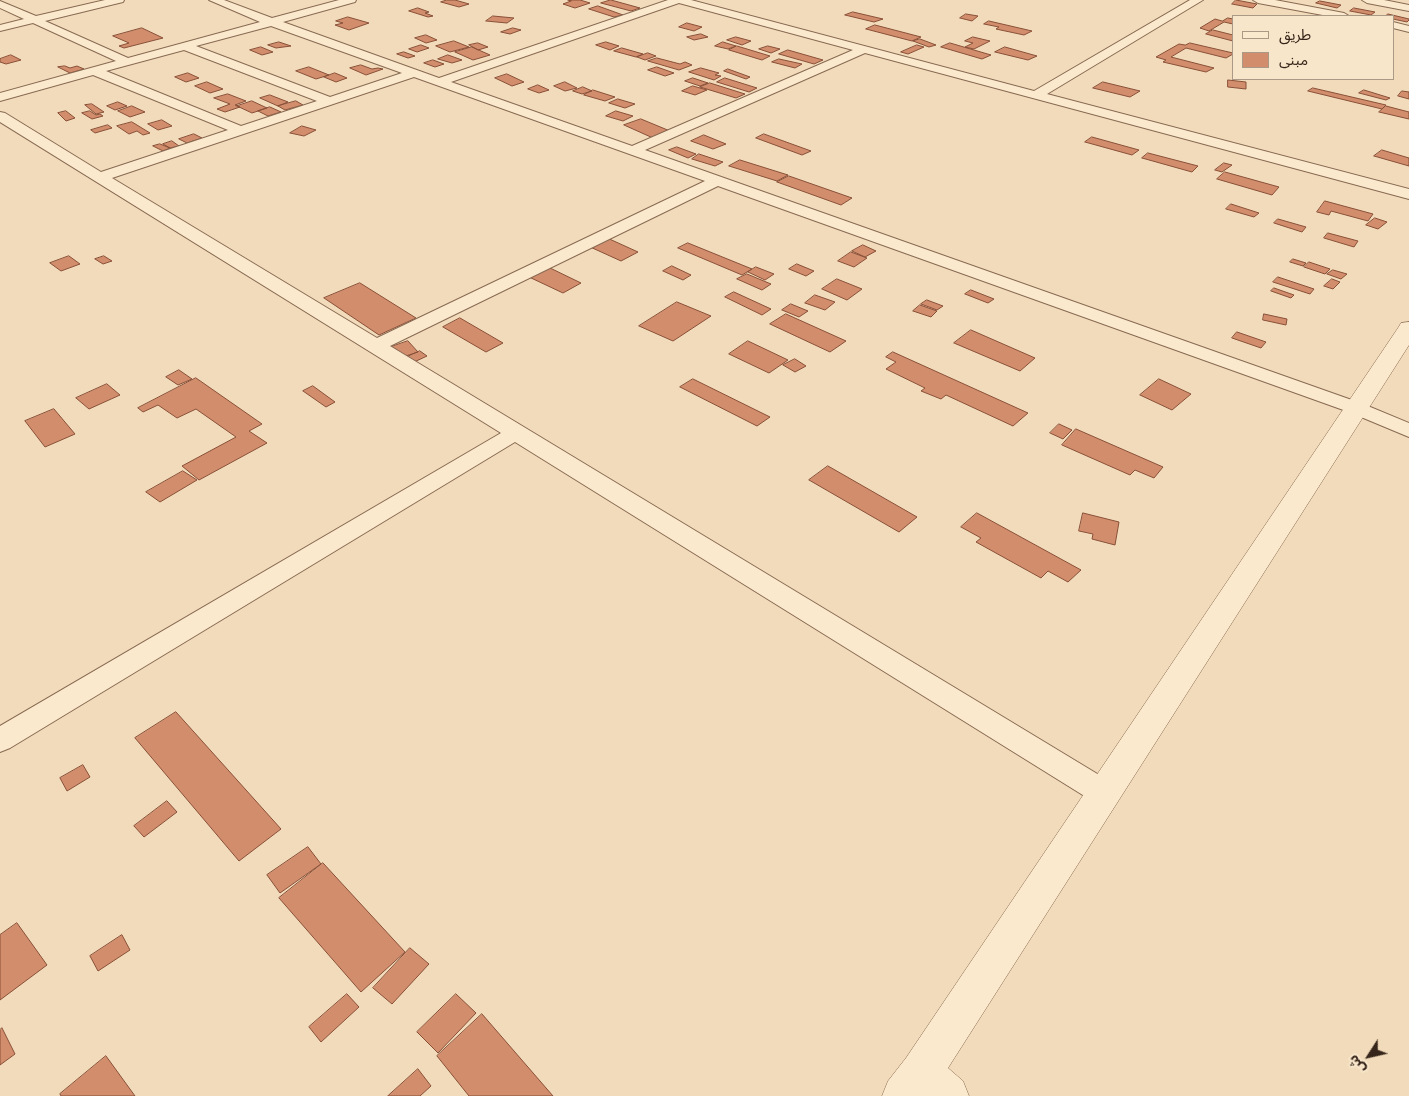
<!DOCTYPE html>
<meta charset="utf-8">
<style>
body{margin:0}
#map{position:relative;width:1409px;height:1096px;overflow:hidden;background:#f1dbba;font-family:"Crimson Pro","Noto Sans Arabic",serif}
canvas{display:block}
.legend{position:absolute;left:1232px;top:15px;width:162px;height:65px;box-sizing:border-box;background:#f8e6ca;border:1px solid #aa9984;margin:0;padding:6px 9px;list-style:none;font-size:15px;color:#36251a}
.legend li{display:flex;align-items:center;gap:10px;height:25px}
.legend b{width:25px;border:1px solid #aa9984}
.north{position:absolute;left:1344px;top:1031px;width:50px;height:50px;-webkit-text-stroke:4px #f8e6ca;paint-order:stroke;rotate:235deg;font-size:14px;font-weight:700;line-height:20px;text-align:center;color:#36251a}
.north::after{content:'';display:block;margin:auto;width:18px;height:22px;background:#36251a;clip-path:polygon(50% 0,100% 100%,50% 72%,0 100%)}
</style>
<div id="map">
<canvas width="1409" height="1096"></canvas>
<ul class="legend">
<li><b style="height:6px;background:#fbe9cd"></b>طريق</li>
<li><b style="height:14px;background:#d28d6d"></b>مبنى</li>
</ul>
<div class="north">ش</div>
</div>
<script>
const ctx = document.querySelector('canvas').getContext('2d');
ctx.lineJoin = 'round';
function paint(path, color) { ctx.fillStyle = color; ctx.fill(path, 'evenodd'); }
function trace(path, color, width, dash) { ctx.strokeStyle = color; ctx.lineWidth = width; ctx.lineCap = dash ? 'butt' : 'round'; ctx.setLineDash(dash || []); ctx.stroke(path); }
const building = new Path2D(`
 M447,0h8l14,4 -10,3 -18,-5z
 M568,0h12l10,3 -15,5 -12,-4 8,-3z
 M611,0l29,8 -9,3 -30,-8z
 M1236,0l21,4 -4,4 -21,-4z
 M1320,1l21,4 -4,3 -21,-5z
 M598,6l25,9 -9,2 -25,-8z
 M418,8l11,4 -4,1 8,3 -5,1 -19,-6z
 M1354,8l21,4 -4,3 -21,-4z
 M853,12l30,7 -9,3 -29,-7z
 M966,14l12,2 -6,5 -12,-3z
 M1388,14l21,5v1l-2,2 -14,-3v-3h-7z
 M493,16l21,2 -7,5 -21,-2z
 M348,17l21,6 -20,7 -14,-5 8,-2 -7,-2z
 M1228,18l5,1v5l-9,-2 -15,9 -9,-3 15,-9 7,2z
 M989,21l43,10 -8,4 -28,-6 3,-2 -15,-3z
 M687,23l15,4 -8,4 -15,-4z
 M875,25l46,12 -9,4 -46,-12z
 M142,28l21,10 -39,10 -5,-2 10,-3 -16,-7z
 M513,28l8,2 -11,4 -9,-2z
 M1213,30l20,5v6l-27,-7z
 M701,34l7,3 -14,3 -7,-3z
 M426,35l11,5 -11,3 -11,-5z
 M736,37l15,4 -9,4 -15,-5z
 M973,37l17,4 -16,8 -9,-2 8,-4 -8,-2z
 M920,39l16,6 -7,2 -16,-6z
 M454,41l15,6 -19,5 -14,-6z
 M279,42l12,4 -15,2 -8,-3z
 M606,42l13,4 -9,4 -14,-5z
 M723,42l13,4 -8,3 -13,-3z
 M478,43l10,4 -10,3 -9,-5z
 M950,43l41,12 -9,4 -41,-12z
 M1190,43l43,10v1l-7,4 -40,-10 -15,9 43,11 -8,4 -43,-10 3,-2 -10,-3 23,-13 6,1z
 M421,45l8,3 -12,4 -8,-3z
 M917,45l7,2 -16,7 -7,-2z
 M737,46l33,10 -8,4 -33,-10z
 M768,46l12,3 -9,4 -12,-4z
 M261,47l12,5 -11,3 -12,-5z
 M472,47l18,8 -17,5 -18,-8z
 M1005,47l32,9 -9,4 -33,-8z
 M622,48l21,6 -7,3 -22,-6z
 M788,50l35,10 -9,4 -35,-10z
 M404,52l11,4 -7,2 -11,-4z
 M648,53l8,3 -11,4 -8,-3z
 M11,55l10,5 -15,4 -6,-2v-3z
 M448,55l14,5 -10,3 -14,-4z
 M657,58l23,6 5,-2 7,3 -13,5 -31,-9z
 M779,59l23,5 -7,4 -23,-6z
 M433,60l11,4 -9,3 -11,-4z
 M361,65l11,4 6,-1 5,1 -17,6 -16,-7z
 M65,66l5,2 7,-2 7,3 -14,4 -12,-6z
 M309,67l20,8 -13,4 -20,-8z
 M657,67l17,6 -9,3 -17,-6z
 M701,68l18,5 -4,2 6,1 -7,4 -25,-8z
 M728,69l22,8 -4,2 -22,-8z
 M188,73l11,5 -13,4 -11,-5z
 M335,73l12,5 -11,4 -12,-5z
 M507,74l17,8 -12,4 -17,-8z
 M693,78l15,5 -8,3 -15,-5z
 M725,78l32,10 -8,4 -32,-10z
 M1228,80l18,2v7l-18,-2z
 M207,82l16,7 -13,4 -15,-7z
 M565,82l12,6 -12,3 -11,-5z
 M1103,82l37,9 -10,6 -37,-9z
 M710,83l35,11 -9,4 -36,-11z
 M538,85l11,5 -10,3 -11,-4z
 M693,86l14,4 -12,5 -13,-4z
 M583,87l9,4 -10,3 -9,-3z
 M1313,88l73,17 -4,4 -74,-18z
 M593,90l22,7 -10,4 -21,-6z
 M1364,90l26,8 -4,2 -27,-7z
 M1402,91l7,1v7l-11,-3z
 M228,94l18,7 -11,4 5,2 -15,5 -8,-3 13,-5 -16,-6z
 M270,95l18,7 -10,4 -18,-8z
 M618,99l17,5 -10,4 -16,-5z
 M252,101l15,7 -15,5 -15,-7z
 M296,101l7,4 -18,5 -7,-4z
 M118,102l9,4 -12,4 -8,-4z
 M92,104l12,8 -8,2 -11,-9z
 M132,106l13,6 -15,5 -12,-6z
 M1386,106l23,6v7l-30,-7z
 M270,107l11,5 -13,4 -10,-5z
 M66,111l9,7 -9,3 -8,-8z
 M90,111l6,4 4,-1 3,2 -11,3 -10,-6z
 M616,111l17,5 -10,5 -17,-5z
 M641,119l29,12 -17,7 -29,-13z
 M162,120l10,6 -14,4 -10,-6z
 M132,122l18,11 -7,2 -6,-4 -8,3 -12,-8z
 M108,125l4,3 -17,5 -4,-3z
 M302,126l14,4 -12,6 -14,-3z
 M194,134l8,4 -15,5 -8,-4z
 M764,134l47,17 -9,4 -46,-17z
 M704,135l22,9 -13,5 -22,-8z
 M1092,137l47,13 -7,5 -47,-13z
 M172,141l7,5 -9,2 -7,-4z
 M160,144l10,4 -7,3 -10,-5z
 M677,147l19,7 -8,4 -19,-8z
 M1382,150l27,8v8l-35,-10z
 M1148,153l50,13 -6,6 -50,-14z
 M699,154l24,8 -8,4 -23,-7z
 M740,160l48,15 -11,6 -48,-15z
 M1224,163l8,2 -10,7 -7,-2z
 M1225,172l54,15 -7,8 -55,-16z
 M789,176l63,22 -11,7 -64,-23z
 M1325,201l48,13 -5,7 -37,-10 -2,4 -12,-3z
 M1231,204l28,9 -5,4 -28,-8z
 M1375,218l12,4 -9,7 -12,-4z
 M1278,219l28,8 -4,5 -28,-9z
 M1328,233l30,8 -4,6 -30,-9z
 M605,237l33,15 -17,9 -33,-15z
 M688,243l64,26 -10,6 -64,-27z
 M863,245l13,6 -11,6 -13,-6z
 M851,252l16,6 -13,9 -16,-6z
 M69,256l11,8 -19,7 -11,-8z
 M104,256l8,5 -9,3 -8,-5z
 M1293,259l13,4 -3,3 -13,-4z
 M1309,262l21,7 -5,5 -21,-7z
 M797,264l17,7 -8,5 -17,-7z
 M672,266l19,9 -8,5 -20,-9z
 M548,267l33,16 -18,10 -34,-16z
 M756,267l18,7 -9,6 -17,-8z
 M1333,270l14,4 -6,5 -14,-5z
 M747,274l24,10 -9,6 -25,-11z
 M1278,277l36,12 -4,5 -37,-12z
 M837,279l25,10 -15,11 -25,-11z
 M1332,279l8,3 -7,7 -9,-3z
 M360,283l56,35 -37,17 -55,-37z
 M1274,288l20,7 -3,3 -20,-7z
 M971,290l23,9 -6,4 -23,-9z
 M734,292l37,17 -9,6 -37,-18z
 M815,295l20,7 -10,8 -20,-7z
 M927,300l16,6 -6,4 -16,-6z
 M677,302l34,14 -38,25 -34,-15z
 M791,304l17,7 -9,6 -17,-7z
 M920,305l17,6 -6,6 -18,-6z
 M786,314l60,27 -16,11 -60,-28z
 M1264,314l23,5 -1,6 -23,-5z
 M460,318l43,25 -17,9 -43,-25z
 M971,330l64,28 -15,13 -66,-28z
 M1237,332l29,10 -5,6 -29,-10z
 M408,341l10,11 -18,6 -9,-11z
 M748,341l40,19 -19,13 -40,-19z
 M420,351l7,5 -15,7 -7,-5z
 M893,352l135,61 -15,13 -67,-31 -5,4 -20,-8 4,-3 -39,-19 10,-7 -10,-5z
 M795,359l11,7 -11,6 -12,-7z
 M179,370l13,9 -14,6 -12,-8z
 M196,378l66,46 -13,7 18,12 -68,37 -17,-14 54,-29 -40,-28 -19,9 -19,-13 -15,7 -5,-4z
 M693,379l77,38 -13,9 -77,-39z
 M1159,379l32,15 -19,16 -32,-15z
 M107,384l13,11 -31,14 -13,-11z
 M313,386l22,16 -9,5 -23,-16z
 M54,409l21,25 -30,13 -20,-26z
 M1059,424l13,6 -9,9 -13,-6z
 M1076,429l87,38 -9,11 -19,-8 -5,5 -68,-30z
 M828,466l89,51 -18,15 -90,-52z
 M183,471l14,9 -37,22 -14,-10z
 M977,513l104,57 -13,12 -20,-11 -7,7 -65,-36 5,-4 -20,-11z
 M1083,513l36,9 -4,23 -23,-6 1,-5 -14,-3z
 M176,712l105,117 -42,32 -104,-123z
 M83,765l7,12 -23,14 -7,-13z
 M167,801l10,11 -33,25 -10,-11z
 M308,847l13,17 -41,29 -13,-18z
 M323,863l82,89 -44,40 -82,-94z
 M17,923l30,42 -47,35v-65z
 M122,935l8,15 -32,21 -8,-15z
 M410,948l19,16 -37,40 -19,-16z
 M347,994l12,13 -38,35 -12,-15z
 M456,994l20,19 -38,40 -21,-21z
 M482,1014l71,82h-84l-32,-40z
 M2,1028l13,26 -15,11v-35z
 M106,1056l29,40h-74l-1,-2z
 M418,1069l13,17 -11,10h-32z`);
paint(building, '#d28d6d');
trace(building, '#895038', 1);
const minor = new Path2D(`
 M105,0h19l-1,2 -78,19 83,37 132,-36 -51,-22h15l48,18 67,-18h17l-1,2 -72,20 156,56 229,-78h23l343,91 156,-91h13l-156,94 362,95v10l-544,-146 -220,97 718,254 46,19v14l-60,-25 -631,-226 -328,160 724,438 5,9 -5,9 -10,4 -10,-4 -579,-360 -505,306 -10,4v-26l501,-293 -501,-311v-10l5,1 96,59 127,-42 -135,-55 -93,26v-8l116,-32 -83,-38 -33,8v-6l24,-6 -24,-11v-7l36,15zM679,3l174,47 -221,96 -181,-64zM271,26l131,47 -72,24 -134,-51zM184,50l133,51 -76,25 -135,-55zM414,77l291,104 -328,157 -265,-160z
 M1253,0h22l69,13 5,3h-21l-70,-13z
 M1362,0h22l25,5v6l-42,-8z
 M1393,22l16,4v6l-16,-4z`);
const tertiary = new Path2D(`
 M1409,322v23l-461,723 15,13 6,15h-87l6,-15 18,-23 492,-730 3,-5z`);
trace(minor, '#886a53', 2);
trace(tertiary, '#886a53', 1);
paint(minor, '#fbe9cd');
paint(tertiary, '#fbe9cd');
</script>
